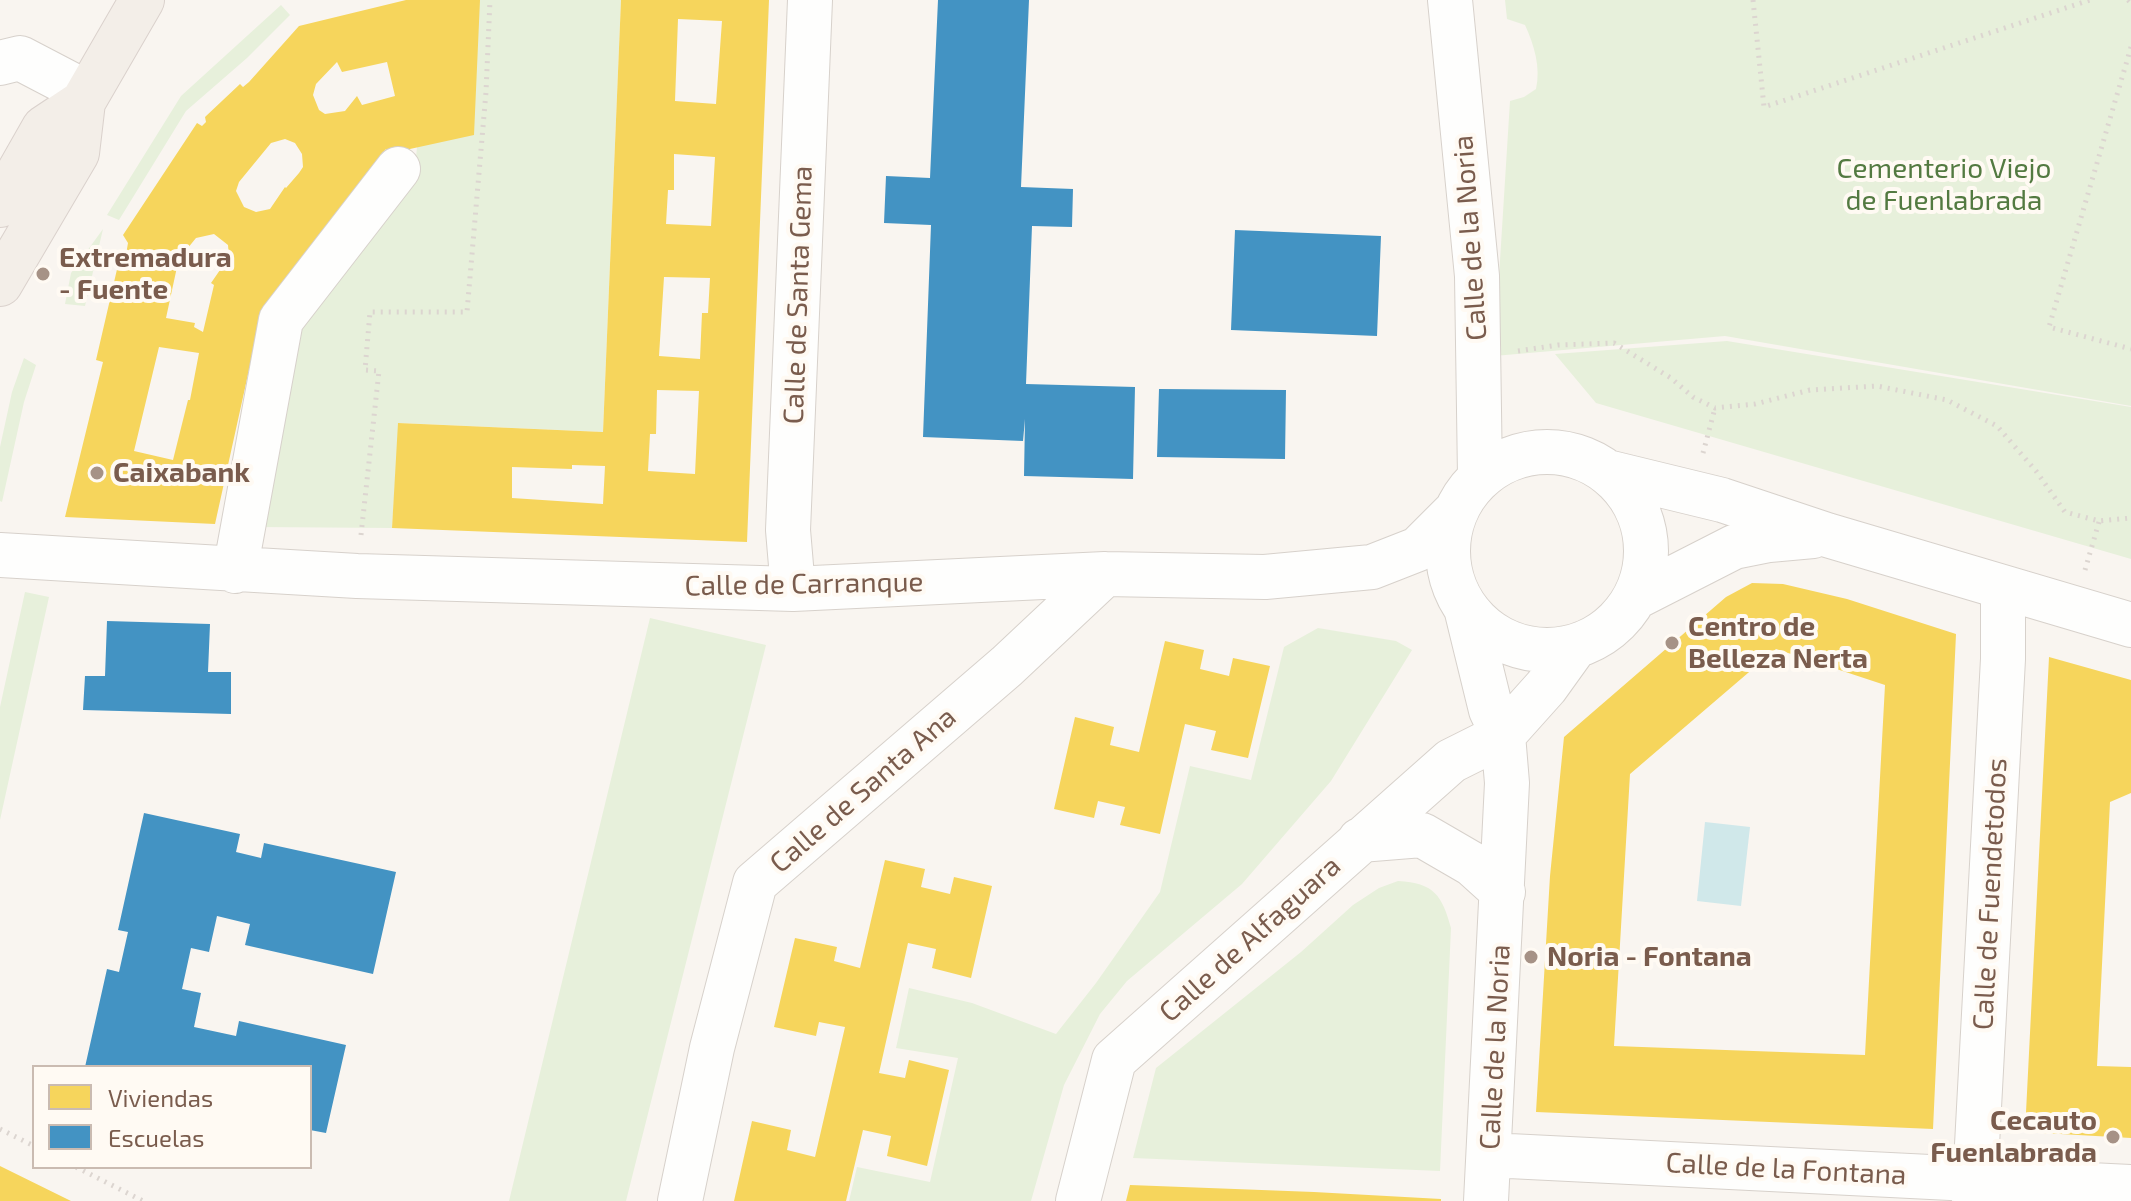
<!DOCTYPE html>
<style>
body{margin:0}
#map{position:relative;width:2131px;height:1201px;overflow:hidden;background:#f9f5f0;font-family:"Exo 2",sans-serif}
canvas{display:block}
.legend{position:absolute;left:32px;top:1065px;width:280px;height:104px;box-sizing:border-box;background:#fffaf3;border:2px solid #cabbb1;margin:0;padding:10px 14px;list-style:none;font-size:24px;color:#7a5c4d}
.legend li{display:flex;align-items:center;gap:16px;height:40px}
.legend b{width:40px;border:2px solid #cabbb1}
</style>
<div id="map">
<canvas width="2131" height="1201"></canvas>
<ul class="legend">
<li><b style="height:22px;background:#f6d55c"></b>Viviendas</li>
<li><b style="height:22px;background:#4393c3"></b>Escuelas</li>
</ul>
</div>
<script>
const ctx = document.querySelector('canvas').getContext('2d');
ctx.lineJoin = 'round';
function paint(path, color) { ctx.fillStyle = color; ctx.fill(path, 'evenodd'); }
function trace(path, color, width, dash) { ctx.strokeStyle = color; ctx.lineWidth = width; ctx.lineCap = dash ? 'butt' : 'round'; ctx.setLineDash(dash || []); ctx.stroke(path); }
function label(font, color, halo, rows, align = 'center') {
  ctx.font = font + ' "Exo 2",sans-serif'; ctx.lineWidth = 8; ctx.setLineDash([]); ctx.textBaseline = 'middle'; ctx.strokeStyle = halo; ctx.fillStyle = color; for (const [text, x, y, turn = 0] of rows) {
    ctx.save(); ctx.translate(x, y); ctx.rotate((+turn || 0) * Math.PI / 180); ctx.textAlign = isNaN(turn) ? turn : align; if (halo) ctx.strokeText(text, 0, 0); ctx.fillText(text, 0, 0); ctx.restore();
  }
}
paint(new Path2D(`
 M480,0h141l-18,432 -204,-9 -7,105 -136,-1 41,-201 117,-147 3,-32z
 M1505,0h626v406l-406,-70 -231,20 16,-255 14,-4 12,-8c5,-22 -2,-44 -11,-64l-18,-6z
 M281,5l9,10 -43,43 -61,53 -67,109 -12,-5 74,-119z
 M103,229l-18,77 -20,-2 6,-31z
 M1727,341l404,66v152l-535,-156 -41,-49z
 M24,358l12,7 -12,37 -22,100 -2,-1v-54l12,-55z
 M25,592l24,5 -49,223v-113z
 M650,618l116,27 -140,556h-117z
 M1318,628l78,13 16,9 -81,131 -89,103 -115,97 -27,33 -36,71 -33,116h-182l8,-34 73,15 28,-124 -62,-10 13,-60 63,15 84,31 40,-51 64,-91 30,-126 61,14 33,-133z
 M1398,881c36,2 44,14 53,47l-11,243 -307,-13 23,-90 145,-116 52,-47 26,-17z`), '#e7f0db');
paint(new Path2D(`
 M1705,822l45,5 -9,79 -44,-5z`), '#d0e8ea');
paint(new Path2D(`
 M406,0h74l-6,135 -87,19 -1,-5 -124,162 -47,213 -150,-7 38,-155 -7,-2 22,-95 6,1 4,-23 -5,-8 74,-112 5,3 4,-4 -1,-5 35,-33 3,3 6,-5 50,-56zM337,62l5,10 45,-10 8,34 -33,9 -5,-9 -12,15 -20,3 -6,-4 -6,-15 3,-11zM285,139l10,4 7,11 1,13 -4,6 -13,15 -1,-1 -15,22 -14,3 -12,-5 -8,-16 3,-9 32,-39zM214,234l14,11 1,12 -18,26 3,2 -11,47 -9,-5 1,-4 -29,-5 11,-51 -3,-2 22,-27zM159,347l40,6 -9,47h-2l-15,60 -39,-9z
 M621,0h148l-22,542 -355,-14 6,-105 205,9zM678,19l44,2 -6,83 -41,-3zM674,154l41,3 -4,69 -45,-2 2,-34h6zM664,277l46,1 -2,35h-6l-2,46 -41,-3zM657,390l42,1 -4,83 -47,-3 2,-37h6zM572,465l33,1 -2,38 -91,-6v-31l60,2z
 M1752,583l31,1 64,15 109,35 -23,495 -397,-17 14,-236 14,-139 162,-140zM1776,649l109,36 -20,370 -251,-9 16,-272z
 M1165,641l39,9 -4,19 29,7 4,-18 37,8 -22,92 -37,-8 5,-19 -31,-7 -25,110 -40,-9 5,-18 -27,-6 -4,17 -40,-9 21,-92 39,10 -4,18 29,7z
 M2049,657l82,23v113l-21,9 -13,264 34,1v71l-106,-6z
 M885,860l40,9 -4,18 29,7 4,-17 38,9 -21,92 -39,-10 4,-19 -28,-6 -29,130 26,5 4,-18 40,10 -22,96 -40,-10 4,-20 -28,-6 -17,71h-112l18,-80 39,9 -4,20 28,7 30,-130 -26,-5 -3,14 -42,-9 21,-89 42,9 -3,14 26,7z
 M0,1166l71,35h-71z
 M1130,1185l184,7 127,7v2h-315z`), '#f6d55c');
paint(new Path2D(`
 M938,0h91l-8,187 52,2 -1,38 -40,-1 -6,158 109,3 -2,92 -109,-3 1,-57 -2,22 -100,-4 8,-212 -47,-2 2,-47 44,2z
 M1235,230l146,6 -4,100 -146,-6z
 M1159,389l127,1 -1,69 -128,-2z
 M107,621l103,3 -2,48h23v42l-148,-4 2,-34h20z
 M144,813l96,21 -4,18 25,6 3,-15 132,29 -23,102 -128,-29 5,-21 -33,-8 -8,36 -18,-4 -9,41 19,4 -7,34 42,9 3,-15 107,24 -20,88 -16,-3v-63h-225l22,-98 12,3 9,-40 -10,-2z`), '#4393c3');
const minor = new Path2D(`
 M1450,0l27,276 3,201
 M0,63l20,-5 67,35
 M1448 551a99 99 0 1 1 198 0a99 99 0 1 1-198 0Z
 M1607,472l115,28 105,35 304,90
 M0,555l357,21 436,13 312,-15 160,3 107,-10 46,-18 38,-38
 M235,571l46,-251 117,-151
 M793,589l-5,-59 22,-530
 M1636,597l98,-50 35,-7 44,-4
 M1467,612l24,98 12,25 4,48 -21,418
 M1360,840l62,-5 50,29 31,28
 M1489,1155l642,32
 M680,1201l32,-153 43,-165 252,-217 98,-92
 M1078,1201l36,-141 337,-299 52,-26 43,-48 28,-39
 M1974,1201l29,-542v-72`);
const major = new Path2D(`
 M0,205l44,-77 39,-26
 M0,284l77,-131 6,-51 59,-102`);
trace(minor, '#d7d1cb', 46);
trace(major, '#dad1cc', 46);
trace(new Path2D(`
 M1753,0l11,107 326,-107
 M2128,0l3,3
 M2131,47l-82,280 82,22
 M1518,351l40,-6 56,-2 57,35 22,19 22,11 40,-4 55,-14 67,-4 70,14 50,26 39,45 29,41 34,9 32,-3
 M1703,453l12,-45
 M361,535l18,-164 -14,-1 5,-58h97l19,-220 4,-92
 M2085,570l14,-48
 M0,1129l34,17
 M76,1167l67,34`), '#dcd5d0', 5, [2, 6]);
trace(minor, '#fefefd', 44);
trace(major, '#f3eee8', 44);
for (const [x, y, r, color] of [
 [43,274,8,"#a69286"],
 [97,473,8,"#a69286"],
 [1672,643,8,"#a69286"],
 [1531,957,8,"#a69286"],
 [2113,1137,8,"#a69286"]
]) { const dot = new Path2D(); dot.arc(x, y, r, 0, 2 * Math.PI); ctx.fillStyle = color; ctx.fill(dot); trace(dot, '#fffaf3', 3); }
label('28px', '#537a41', '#fffaf3', [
 ["Cementerio Viejo",1944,169],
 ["de Fuenlabrada",1944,201]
]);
label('28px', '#7a5c4d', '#fffaf3', [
 ["Calle de la Noria",1470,238,-94],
 ["Calle de Santa Gema",798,295,-88],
 ["Calle de Carranque",804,584,-1],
 ["Calle de Santa Ana",863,790,-41],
 ["Calle de Fuendetodos",1990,894,-87],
 ["Calle de Alfaguara",1250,939,-42],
 ["Calle de la Noria",1495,1047,-87],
 ["Calle de la Fontana",1786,1169,3]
]);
label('bold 28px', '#7a5c4d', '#fffaf3', [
 ["Extremadura",59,258],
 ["- Fuente",59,290],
 ["Caixabank",113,473],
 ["Centro de",1688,627],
 ["Belleza Nerta",1688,659],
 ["Noria - Fontana",1547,957],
 ["Cecauto",2097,1121,"right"],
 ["Fuenlabrada",2097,1153,"right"]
], 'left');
</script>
